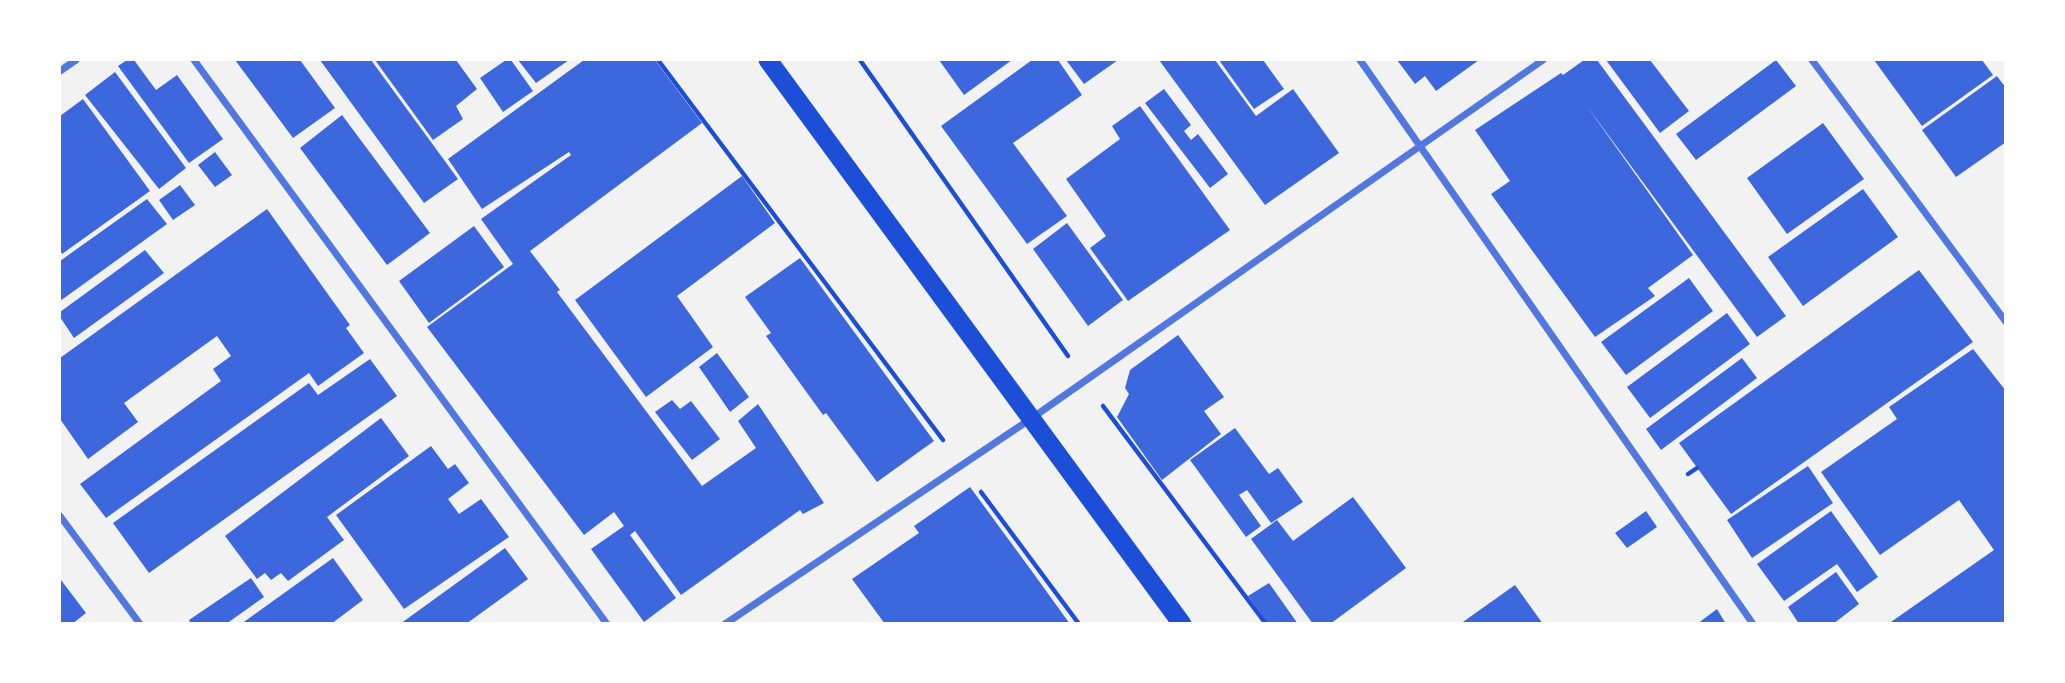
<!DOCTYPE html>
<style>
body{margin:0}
#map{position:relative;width:2065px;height:683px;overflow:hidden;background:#f2f2f2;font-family:"PT Sans",sans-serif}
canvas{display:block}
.frame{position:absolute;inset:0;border:61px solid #fff;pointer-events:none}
</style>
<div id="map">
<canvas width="2065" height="683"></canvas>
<div class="frame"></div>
</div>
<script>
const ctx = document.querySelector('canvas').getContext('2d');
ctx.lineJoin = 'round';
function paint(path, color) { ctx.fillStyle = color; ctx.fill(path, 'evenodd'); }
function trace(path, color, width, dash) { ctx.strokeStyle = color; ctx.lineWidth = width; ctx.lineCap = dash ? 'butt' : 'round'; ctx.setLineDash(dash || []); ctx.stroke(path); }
paint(new Path2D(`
 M127,60h7l22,30 21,-15 46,64 -34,24 -71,-97z
 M235,60h65l35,48 -42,30z
 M320,60h51l87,119 -34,24z
 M375,60h81l21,29 -21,17 7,13 -30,21z
 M506,60h5l22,31 -30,21 -23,-34z
 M518,60h51l-33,23z
 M584,60h71l47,63 -172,128 30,39 -3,2 145,194 54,-38 -18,-27 20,-17 66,99 -21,11 -3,-4 -119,85 -46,-64 -5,4 46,63 -32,24 -53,-73 33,-23 -10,-14 -30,23 -157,-208 86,-63 -32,-45 90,-64 -2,-3 -87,57 -34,-50z
 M939,60h73l-48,35z
 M1032,60h26l24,35 -69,48 54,73 -40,28 -86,-118z
 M1066,60h52l-34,24z
 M1159,60h56l41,56 37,-27 46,64 -74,52z
 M1219,60h44l21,29 -30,20z
 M1397,60h82l-43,31 -11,-15 -10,8z
 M1584,60h13l189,256 -29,21 -171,-232 107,150 -45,33 7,8 -60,41 -104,-143 19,-13 -35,-51 86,-57 2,2z
 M1606,60h44l39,51 -29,22z
 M1776,60l20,26 -100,74 -20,-26z
 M1874,60h108l11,15 -71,51z
 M115,72l71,96 -27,21 -74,-94z
 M1997,76l9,12v54l-50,35 -34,-47z
 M1164,89l27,36 -7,6 7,9 7,-6 30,40 -18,14 -65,-85z
 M83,99l67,92 -88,63 -2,-4v-134z
 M1140,106l90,124 -102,71 -38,-53 16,-12 -40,-57 54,-40 -8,-13z
 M342,115l88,118 -43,32 -87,-117z
 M1823,123l41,56 -77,55 -40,-56z
 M215,152l17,23 -17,12 -17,-22z
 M742,176l33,47 -98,73 36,51 -67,50 -71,-97z
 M180,185l15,20 -22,15 -14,-20z
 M1863,189l35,48 -95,69 -35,-49z
 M147,199l20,25 -107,77v-40z
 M267,209l83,116 -4,3 18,25 -46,33 -9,-13 -203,145 -26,-34 141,-103 -8,-12 18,-13 -14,-20 -93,67 14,19 -50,37 -28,-40v-61z
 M1067,223l56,77 -35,26 -55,-77z
 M474,226l30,41 -75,56 -30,-42z
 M145,250l19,23 -90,65 -14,-21v-5z
 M800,258l134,183 -57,41 -51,-69 -3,2 -57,-79 5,-3 -26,-36z
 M1919,270l54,72 -242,172 -52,-71z
 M1689,278l24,33 -87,64 -25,-33z
 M1727,313l23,31 -100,74 -23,-31z
 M1178,335l46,62 -20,14 17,23 -59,46 -45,-63 12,-23 -4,-6 5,-18z
 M1973,349l33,42v233h-118l106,-74 -35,-50 -79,55 -59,-83 76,-53 -8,-12z
 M717,353l32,44 -19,15 -31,-45z
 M1742,358l15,20 -96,72 -15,-21z
 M370,359l27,37 -248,177 -36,-50 196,-140 9,12z
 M672,400l8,9 11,-8 29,38 -28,21 -37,-48z
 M381,418l28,38 -82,61 17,23 -56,41 -7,-8 -10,7 -6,-7 -8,6 -32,-43z
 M1235,428l34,46 9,-6 25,34 -32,21 -24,-33 -8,5 22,31 -15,11 -56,-77z
 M431,446l17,23 7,-5 14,19 -21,16 11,15 22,-15 28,38 -105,72 -68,-94z
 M1808,466l25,37 -81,55 -25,-38z
 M970,487l61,83 39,54h-185l-33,-45 67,-46 -5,-7z
 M1353,497l53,71 -76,56h-17l-62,-85 26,-19 16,21z
 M1646,511l11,16 -30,21 -12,-15z
 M1831,511l47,66 -21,15 -20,-28 -53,37 -27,-37z
 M505,548l23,31 -62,45h-66z
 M333,558l30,42 -32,24h-90z
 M1836,572l23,32 -26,20h-34l-11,-17z
 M251,578l13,19 -38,27h-35l-2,-4z
 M61,580l25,33 -14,11h-12v-42z
 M1269,583l29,41h-30l-20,-28z
 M1515,585l28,39h-83z
 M1717,609l9,15h-29z`), '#3d67dc');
trace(new Path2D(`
 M658,60l285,380
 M860,60l208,296
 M1103,406l163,218
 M1688,474l9,-6
 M981,492l98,132`), '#1d4ed8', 4.5);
trace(new Path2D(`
 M194,60l413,564
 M1360,60l393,564
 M1812,60l194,262
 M60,71l16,-11
 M60,516l80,108
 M725,624l307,-206 511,-358`), '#5277de', 7);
trace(new Path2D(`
 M768,60l414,564`), '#1d4ed8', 19);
</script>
